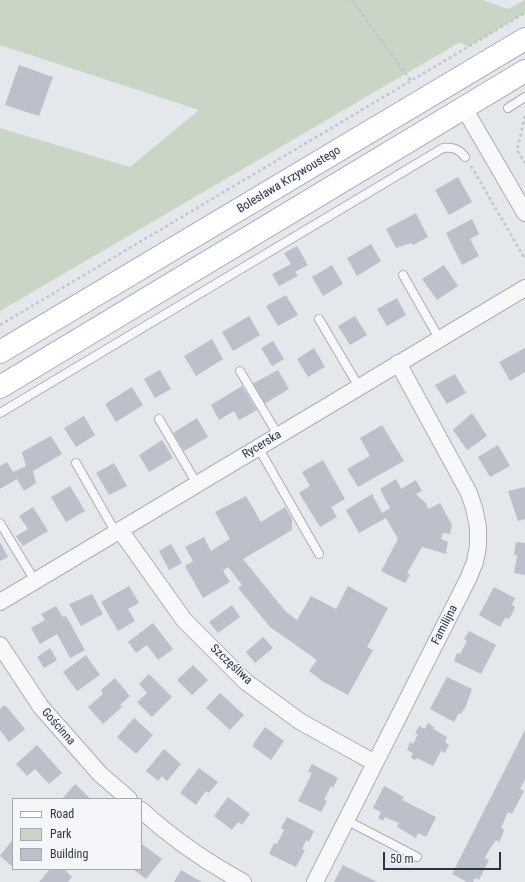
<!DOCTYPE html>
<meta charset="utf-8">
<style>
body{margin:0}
#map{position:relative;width:525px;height:882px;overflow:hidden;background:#e4e7ec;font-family:"Roboto Condensed",sans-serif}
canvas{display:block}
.legend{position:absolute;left:12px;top:798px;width:130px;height:72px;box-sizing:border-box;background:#f4f6f9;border:1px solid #a4a8b1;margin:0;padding:5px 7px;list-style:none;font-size:12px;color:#2b3445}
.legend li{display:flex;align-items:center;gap:8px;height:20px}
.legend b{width:20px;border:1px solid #a4a8b1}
.scale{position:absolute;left:383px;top:852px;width:118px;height:18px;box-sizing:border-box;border:2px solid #2b3445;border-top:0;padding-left:5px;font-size:12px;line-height:14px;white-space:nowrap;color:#2b3445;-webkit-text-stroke:3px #f4f6f9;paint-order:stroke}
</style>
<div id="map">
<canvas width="525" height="882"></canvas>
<ul class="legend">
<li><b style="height:5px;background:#fff"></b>Road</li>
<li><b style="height:11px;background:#c9d6c5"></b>Park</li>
<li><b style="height:11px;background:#bbc0ca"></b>Building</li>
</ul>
<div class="scale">50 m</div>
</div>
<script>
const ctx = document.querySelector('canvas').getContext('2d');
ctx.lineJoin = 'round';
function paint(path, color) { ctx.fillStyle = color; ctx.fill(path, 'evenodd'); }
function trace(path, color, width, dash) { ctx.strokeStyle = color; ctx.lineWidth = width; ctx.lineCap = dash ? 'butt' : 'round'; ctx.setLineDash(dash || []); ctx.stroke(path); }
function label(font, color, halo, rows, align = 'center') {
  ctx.font = font + ' "Roboto Condensed",sans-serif'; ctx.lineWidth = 3; ctx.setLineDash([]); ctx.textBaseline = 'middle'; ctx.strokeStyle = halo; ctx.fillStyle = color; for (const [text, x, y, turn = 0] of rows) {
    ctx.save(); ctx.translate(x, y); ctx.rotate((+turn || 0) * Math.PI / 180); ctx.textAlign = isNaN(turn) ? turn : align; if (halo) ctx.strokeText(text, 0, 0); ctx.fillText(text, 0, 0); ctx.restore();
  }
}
paint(new Path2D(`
 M0,0h483l25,9 17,-9v13l-57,34 -8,-5 -460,269v-183l130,39 69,-57 -199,-65z`), '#c9d6c5');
paint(new Path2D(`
 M19,65l34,12 -14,39 -34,-11z
 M458,177l14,25 -23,13 -14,-25z
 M416,213l12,24 -15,8 -2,-2 -15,5 -10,-19z
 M472,219l7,15 -9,5 9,17 -17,9 -16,-32z
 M371,244l10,17 -24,15 -10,-18z
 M297,246l11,19 -13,7 3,4 -19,10 -7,-12 19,-10 -7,-11z
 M332,265l11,19 -20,12 -11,-19z
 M444,265l14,21 -21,14 -15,-21z
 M286,295l12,20 -20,11 -12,-20z
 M397,298l9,17 -19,11 -10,-17z
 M249,316l11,19 -27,16 -11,-19z
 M355,316l12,19 -17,10 -12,-19z
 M212,339l11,20 -27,17 -12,-20z
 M273,341l11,18 -12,7 -11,-18z
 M314,348l11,19 -17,10 -11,-18z
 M525,348v24l-15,9 -11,-19z
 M160,370l11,19 -16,9 -11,-19z
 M278,370l11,19 -25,15 -12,-20z
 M455,374l11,19 -19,11 -12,-19z
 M242,386l15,24 -18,10 -5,-9 -15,9 -8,-15z
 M132,387l11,18 -27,17 -11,-18z
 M472,413l15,23 -20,14 -14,-20z
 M84,416l11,19 -19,12 -12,-19z
 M197,418l11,19 -24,14 -11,-18z
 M382,425l22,36 -46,26 -11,-18 23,-13 -10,-18z
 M51,436l11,18 -29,17 3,12 -12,8 -7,-12 -17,10v-23l7,-4 6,10 13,-6 -4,-14z
 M162,440l11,18 -24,14 -10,-17z
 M498,445l12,21 -20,11 -12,-20z
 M323,460l22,39 -14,8 6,10 -17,10 -21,-34 11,-7 -8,-14z
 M114,463l13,23 -18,9 -13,-22z
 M396,479l5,10 15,-9 6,11 -6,3 3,3 7,6 2,6 12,-6 12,22 -2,9 -7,-1 -2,6 7,3 -2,9 1,3 -25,-7 -15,26 3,2 -5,8 -24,-12 17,-32 -12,-21 -27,15 -13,-23 26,-16 10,19 8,-5 -10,-19z
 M70,486l15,25 -19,11 -15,-25z
 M525,487v32l-7,2 -10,-30z
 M246,496l15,26 24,-15 7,12v11l-49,29 43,53 11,8 14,-24 25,13 12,-23 40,22 -21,39 6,3 -25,45 -26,-14 -13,-10 8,-11 -47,-33 -32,-39 4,-3 -14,-18 -5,4 7,11 -27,16 -18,-32 8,-5 -8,-14 19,-10 7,14 19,-12 -15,-27z
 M33,507l15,24 -25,15 -7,-10 12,-7 -9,-13z
 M0,542l8,15 -8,4z
 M516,542l9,1v32l-11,-2 3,-18h-3z
 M171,544l11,19 -13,7 -10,-19z
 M129,586l10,17 -11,6 7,12 -17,10 -17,-29z
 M494,587l21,11 -3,7 3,2 -3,7 -3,5 -4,-1 -5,9 -21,-12z
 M92,594l11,20 -22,12 -12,-22z
 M232,605l8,12 -22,16 -9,-11z
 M56,606l7,11 3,-1 19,34 -15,8 -13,-24 -17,10 -9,-16 14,-8 -4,-6z
 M153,623l20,26 -15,11 -11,-15 -11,8 -8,-11z
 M469,631l27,14 -15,29 -27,-13 3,-8 3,1 7,-13 -3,-2z
 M263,637l10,11 -18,15 -9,-11z
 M50,648l7,12 -13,8 -7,-11z
 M86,655l14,20 -23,16 -14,-19z
 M193,665l15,15 -16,15 -15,-15z
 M149,674l23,23 -20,20 -15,-15 10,-9 -8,-9z
 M447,677l25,12 -6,17 -5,8 -2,-1 -5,9 -24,-13z
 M115,678l15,18 -10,9 2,2 -19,17 -15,-17 15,-13 -2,-4z
 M220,693l24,22 -14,15 -24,-22z
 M5,705l20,24 -16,13 -9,-12v-21z
 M134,718l19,17 -17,19 -19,-17z
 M428,723l6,4 -1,2 14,8 -2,5 4,3 -4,8 -4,-2 -8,15 -16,-8 -1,2 -5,-2 2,-5 -6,-3 3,-8 3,2 5,-10 -3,-1 4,-7 6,3z
 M265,727l19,14 -13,19 -19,-14z
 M525,730v49l-5,10 4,2 -12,23 -4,-2 -7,16 3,2 -2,6 -3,6 -3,-2 -7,10 -4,8 4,2 -10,20 -4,-2 -2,4h-6l-15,-8z
 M37,745l25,28 -13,11 -14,-15 -8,7 -11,-12z
 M164,749l17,15 -14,17 -5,-5 -4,5 -12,-10z
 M312,764l26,14 -5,10 -2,-2 -7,14 3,1 -6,11 -23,-11 14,-28 -4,-1z
 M199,768l19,14 -9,11 -3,-2 -10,14 -16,-12z
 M75,784l16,15h-29z
 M384,786l20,11 -2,3 34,17 -10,20 -8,-4 -2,5 -19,-11 2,-4 -14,-6 -2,4 -5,-3 3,-6 -8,-4z
 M228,797l22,17 -8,11 -4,-3 -6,8 -18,-14z
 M287,817l27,14 -5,11 -3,-2 -4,9 3,1 -9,17 -27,-13 5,-11 3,1 7,-14 -3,-2z
 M13,839v28l-13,-11z
 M142,844l20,15 -16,20 -13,-10h8z
 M343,865l34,17h-43z
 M50,869h14l8,8 -4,5h-29z
 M181,870l21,12h-28z`), '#bbc0ca');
const lane = new Path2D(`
 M508,108l17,-11
 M403,275l36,63
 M319,319l40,68
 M240,371l38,64
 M0,413l443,-265c11,-1 16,1 22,9
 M159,419l38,65
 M258,447l61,107
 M76,463l40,70
 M0,523l35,58
 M346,820l71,37`);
const street = new Path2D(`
 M464,108l61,105
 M120,530l64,90 62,62 55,40 74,41
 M0,602l525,-314
 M0,645l41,62 59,67 29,25
 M141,810c31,28 65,52 102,72
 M315,882l153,-303 7,-17 3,-16v-19l-4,-19 -5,-15 -71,-130`);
const secondary = new Path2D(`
 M0,352l525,-313
 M0,387l525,-316`);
trace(lane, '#a9aeb7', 10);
trace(street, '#a9aeb7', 18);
trace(secondary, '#a9aeb7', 24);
trace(new Path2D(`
 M352,0l59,81
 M525,116l-8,34 8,13
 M471,166l54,93
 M0,325l525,-312`), '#c2c5cb', 2.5, [3, 3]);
trace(lane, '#f7f8fa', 8);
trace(street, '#f7f8fa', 16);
trace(secondary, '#fff', 22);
label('12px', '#2b3445', '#f4f6f9', [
 ["Bolesława Krzywoustego",289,180,-31],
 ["Rycerska",262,445,-31],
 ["Familijna",445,625,-63],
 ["Szczęśliwa",231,665,43],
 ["Gościnna",58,727,49]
]);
</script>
